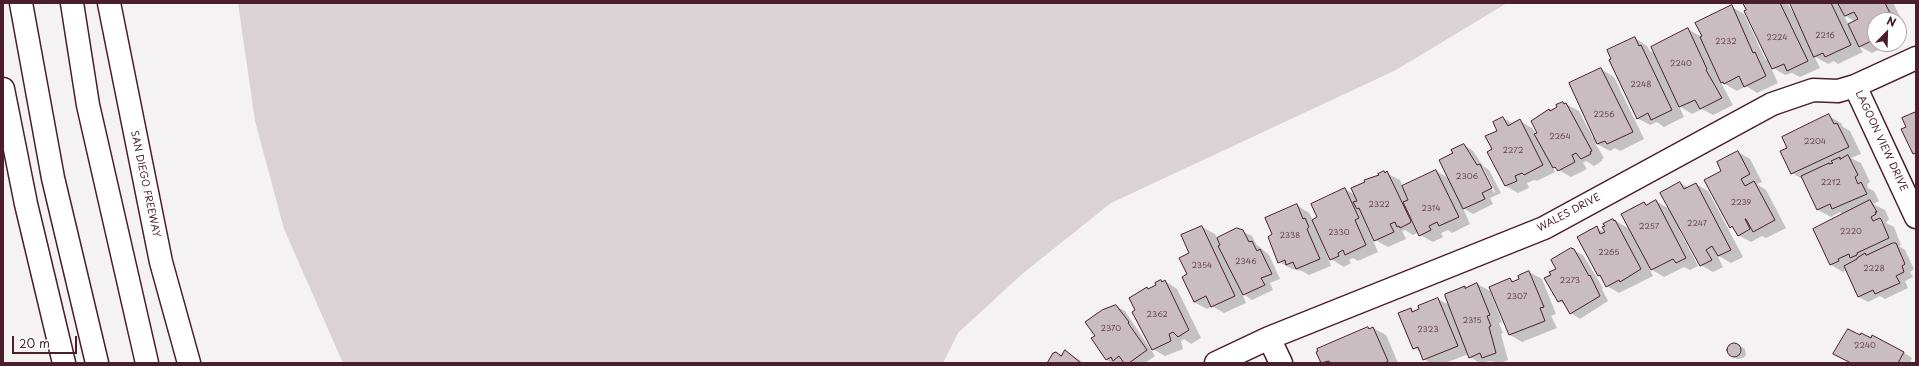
<!DOCTYPE html>
<style>
body{margin:0}
#map{position:relative;width:1919px;height:366px;overflow:hidden;background:#f4f2f2;font-family:"Playpen Sans",sans-serif}
canvas{display:block}
.frame{position:absolute;inset:0;border:4px solid #4a1f2b;pointer-events:none}
.north{position:absolute;left:1867px;top:12px;width:40px;height:40px;box-sizing:border-box;background:#fff;border:1px solid #b7a5aa;border-radius:50%;rotate:23deg;font-size:11px;font-weight:700;line-height:16px;text-align:center;color:#4a1f2b}
.north::after{content:'';display:block;margin:auto;width:14px;height:18px;background:#4a1f2b;clip-path:polygon(50% 0,100% 100%,50% 72%,0 100%)}
.scale{position:absolute;left:12px;top:336px;width:65px;height:18px;box-sizing:border-box;border:2px solid #4a1f2b;border-top:0;padding-left:5px;font-size:12px;line-height:14px;white-space:nowrap;color:#4a1f2b;-webkit-text-stroke:3px #fff;paint-order:stroke}
</style>
<div id="map">
<canvas width="1919" height="366"></canvas>
<div class="frame"></div>
<div class="north">N</div>
<div class="scale">20 m</div>
</div>
<script>
const ctx = document.querySelector('canvas').getContext('2d');
ctx.lineJoin = 'round';
function paint(path, color) { ctx.fillStyle = color; ctx.fill(path, 'evenodd'); }
function trace(path, color, width, dash) { ctx.strokeStyle = color; ctx.lineWidth = width; ctx.lineCap = dash ? 'butt' : 'round'; ctx.setLineDash(dash || []); ctx.stroke(path); }
function label(font, color, halo, rows, align = 'center') {
  ctx.font = font + ' "Playpen Sans",sans-serif'; ctx.lineWidth = 4; ctx.setLineDash([]); ctx.textBaseline = 'middle'; ctx.strokeStyle = halo; ctx.fillStyle = color; for (const [text, x, y, turn = 0] of rows) {
    ctx.save(); ctx.translate(x, y); ctx.rotate((+turn || 0) * Math.PI / 180); ctx.textAlign = isNaN(turn) ? turn : align; if (halo) ctx.strokeText(text, 0, 0); ctx.fillText(text, 0, 0); ctx.restore();
  }
}
paint(new Path2D(`
 M238,3h1269l-111,67 -285,133 -89,71 -64,59 -15,30h-600l-59,-134 -29,-108z`), '#dbd2d5');
paint(new Path2D(`
 M1744,3h43l6,9 1,-1 -3,-8h102l11,21 -5,2v-6h-24v24h16l-19,9 -13,-7 4,6 -25,12 -4,-3 -6,3 -14,-8 6,12 -20,9 -8,-4 -7,2 -15,-9 8,17 -21,10 -11,-7 -9,5 -17,-10 13,24 -20,10 -11,-6 -10,5 -13,-8 5,11 -20,10 -7,-5 -7,3 -13,-7 -2,-80 12,8 3,5 6,3 32,-25 15,9 29,-31 12,7 21,45 5,3zM1843,14l6,4 7,4 -7,3z
 M1601,69l13,8 30,62 -24,12 -5,-3 -5,3 -15,-8 9,15 -2,1v2l-8,5 -8,-5 -3,2 4,6 -16,8 -19,-11 3,6 -18,9 -3,-1 -7,3 2,5 -11,5 -12,-7 -17,-34 4,-2 10,-32 11,6 6,-3 12,7 4,6 3,-1 10,-23 2,1 15,-7 13,7 14,27 1,-1z
 M1829,116l12,7 2,4 7,4 11,23 -10,4 10,5 9,19 -3,2 1,4 6,3 5,10 -6,3 12,6 4,9 -3,4 8,4 7,18 -2,1 6,4 9,19 -4,3 3,5 -8,4 3,7 -23,11 -5,-3 -12,6 -9,-5 -13,-27 -3,2 -12,-7 13,-50 -4,-3 -9,5 -13,-7 -14,-30 -12,-7 -4,-24z
 M1464,145l9,6 10,15 6,4 12,23 -11,5 3,6 -20,10 -10,-6 7,16 -18,9 -4,-3 -7,3 2,4 -10,5 -13,-7 -1,-3 -6,3 -8,-5 -3,1 4,8 -18,8 -13,-7 -6,-14 -2,1 11,25 -20,9 -5,-3 -4,2 2,3 -7,4 -13,-8 -5,-12 -2,1 7,18 -22,9 -7,-4 -10,-2 -13,-7 -6,-27 24,-30 12,8 4,7 5,-2 27,-29 10,6 29,-23 16,8 3,7 33,-16 14,8 4,-25zM1481,167h2l12,25 -1,1z
 M1738,152l12,7 12,23 -5,2 9,6 20,38 -20,10 -4,-2 -11,6 -13,-7 -2,-5 -6,-3 -8,-56z
 M1680,183l9,5 7,-4 12,7 35,66 -12,6 -12,-7 -1,1 5,10 -10,5 -12,-7 -20,-36 -2,1 19,36 -8,4 -6,-3 -20,10 -15,-9 4,8 -34,17 -12,-7 -5,-9 -3,-2 -2,-47 9,5 10,-12 15,9 13,-27 5,2 7,-4 15,9z
 M1202,227l13,7 2,5 20,-10 15,7 4,8 13,11 11,24 -10,4 3,7 -21,10 -10,-7 4,10 -22,10 -12,-7 -5,3 -13,-7 -6,-27 2,-21z
 M1573,250l10,5 20,33 -1,1 6,12 -28,18 -9,-6 -4,-7 -8,-5 -7,-26z
 M1529,272l13,7 14,35 -5,2 6,12 -35,14 -12,-7 -19,-48 19,-8 4,3z
 M1165,281l12,8 24,49 -10,6 -7,-5 -3,2 2,8 -18,7 -12,-7 -17,-39 13,-20z
 M1477,284l13,7 12,31 -3,1 4,10 -2,1 7,26 -8,3 -10,-2 -10,2 -10,-6 -1,-3 -24,9h-15l-6,-4 -3,-7 -7,-4 -3,-39 4,3 5,-2 -1,-3 19,-8 11,6 16,-18 2,1z
 M1116,306l9,5 30,45 -10,7h-33l-5,-3 -15,-21 4,-3z
 M1373,328l13,7 12,28 -76,-1z
 M1841,341l62,11 9,6 -2,5h-59l-17,-9z
 M1736,343l9,6 1,6 -3,3 -6,1 -9,-6v-5l3,-4z
 M1066,351l18,12h-37l7,-9 2,-1 6,3z`), '#0003');
const building = new Path2D(`
 M1743,3h37l28,58 -21,10 -3,-7 -12,5 -28,-58 2,-1z
 M1790,3h41l20,42 -26,12 -2,-4 -9,4z
 M1838,3h47l7,14 -6,3h-11v19l-16,8 -11,-23 10,-5 -4,-7 -9,4z
 M1732,5l21,48 2,-1 11,24 -22,11 -5,-11 -15,8 -1,-2 -2,1 -21,-46 2,-1 -7,-13z
 M1688,28l19,41 -1,1 16,28 -22,11 -5,-9 -16,7 -28,-60z
 M1635,37l4,9 2,-1 31,65 -21,10 -3,-7 -11,6 -28,-59 2,-1 -4,-9z
 M1601,68l32,64 -26,12 -2,-3 -8,3 -28,-61z
 M1563,102l1,2 2,-1 26,48 -2,1 1,2 -10,5 -5,-6 -4,2 3,7 -17,9 -3,-4 -2,1 -15,-27 -4,-7 3,-1 -6,-12 18,-12 1,2 7,-4 -1,-2z
 M1916,112v41l-3,1 -12,-25 5,-2 -4,-9z
 M1829,114l5,10 3,-1 12,24 -58,27 -11,-23 7,-3 -5,-11z
 M1503,117l5,9 12,-7 23,46 -19,10 -2,-2 -7,3 2,5 -12,5 -18,-34 5,-3 -7,-13 12,-5 -4,-9z
 M1464,144l13,21 3,-1 12,24 -10,5 3,6 -22,10 -24,-49 14,-7 -2,-3z
 M1738,151l12,23 -9,5 4,7 9,-5 21,39 -22,12 -7,-13h-1l5,10 -12,7 -6,-10 -2,2 -26,-48 17,-9 -4,-9z
 M1848,155l10,20 -3,2 3,7 3,-2 6,12 -35,15 -2,-5 -13,6 -16,-34 28,-13v1l4,-1 -2,-2 9,-4v2z
 M1436,170l23,47 -20,9 -2,-4 -8,4 2,4 -12,6 -16,-34 5,-2 -6,-14z
 M1384,171l1,2 2,-2 24,50 -1,2 -10,5 -1,-2 -2,1 -2,-5 -5,2 4,8 -20,9 -15,-33 -2,1 -4,-7 4,-1 -6,-13 14,-6 -1,-2 15,-5 -1,-1z
 M1680,182l4,7 12,-6 35,67 -13,6 -6,-10 -6,4 6,10 -12,6 -40,-73z
 M1345,188l14,30 -4,2 11,25 -21,10 -2,-5 -5,3 1,3 -9,4 -18,-40 5,-3 -6,-13z
 M1656,200l30,58 -10,5 -3,-4 -22,11 -30,-56 23,-12 2,3z
 M1870,200l7,12h-2l1,2 -5,3 2,4 7,-3 1,1 8,19 -32,15v2l-7,3 -1,-4 -11,5 1,2 -9,4 -17,-36z
 M1297,204l6,15 2,-1 4,9 -2,2 13,30 -24,10 -3,-7 -7,3 -1,-5 -7,3 -10,-26 4,-3 -7,-16z
 M1613,219l1,2 1,-1 26,49 -21,13 -1,-2 -13,7 -6,-12 -2,1 -21,-39 20,-11 3,8 5,-2 -3,-5 3,-1 -2,-2z
 M1202,226l33,70 -24,11 -5,-11 -12,6 -12,-25 5,-3 -8,-16 10,-5 -8,-18z
 M1237,228l6,2 6,12 3,-1 5,10 3,-2 12,25 -11,4 4,7 -22,10 -25,-49 2,-1 -3,-7z
 M1893,243h3l9,21 -3,2 2,6 -8,4 4,7 -25,11 -2,-4 -15,7 -14,-31 13,-7v-1l8,-5 1,2z
 M1571,248l3,1 15,27 1,-1 10,21 -30,18 -8,-14 -4,2 -14,-24 7,-3 -2,-3 7,-3 -5,-9z
 M1529,271l15,36 -4,1 5,13 -36,14 -20,-48 21,-9 2,4 7,-3 -1,-3z
 M1161,280l1,2 3,-2 24,50 -11,7 -5,-5 -4,2 2,7 -19,9 -20,-38 3,-2 -6,-12 18,-11 1,2 8,-4 -1,-2z
 M1477,283l13,32 -3,1 4,10 -2,1 7,26 -14,5 -2,-5 -11,5 -24,-62v-2l20,-8v2z
 M1438,298l20,48 -35,14 -5,-13 -5,2 -15,-36 13,-5 1,4 7,-3 -1,-3z
 M1116,305l13,17 -1,1 19,27 -18,13h-5l-5,-7 -6,5 -2,-4 -5,3 -15,-22 4,-2 -10,-14 17,-12z
 M1368,327l1,2 4,-2 15,34 -3,2h-55l-1,-2 -8,2 -5,-11 2,-1 -1,-2z
 M1848,329l12,6 1,-2 10,5 1,-3 32,17 -6,11h-47l-18,-9z
 M1727 350a7 7 0 1 1 14 0a7 7 0 1 1-14 0Z
 M1065,350l16,13h-34l6,-10 3,-1 5,4z`);
paint(building, '#cabdc1');
trace(building, '#4a1f2b', 1);
const minor = new Path2D(`
 M1855,86l61,131
 M1269,338l12,25
 M1216,363l53,-25 275,-110 228,-124 41,-14 25,1 17,-5 61,-28`);
const highway = new Path2D(`
 M21,3l32,175 44,185
 M72,3l16,102 59,258
 M109,3l52,259 28,101
 M3,89l23,115 38,159`);
trace(minor, '#4a1f2b', 25);
trace(highway, '#4a1f2b', 25);
trace(minor, '#fff', 22);
trace(highway, '#fff', 22);
label('8px', '#6a4650', null, [
 ["2216",1825,36],
 ["2224",1777,38],
 ["2232",1726,42],
 ["2240",1681,64],
 ["2248",1641,85],
 ["2256",1604,115],
 ["2264",1560,137],
 ["2204",1815,142],
 ["2272",1513,151],
 ["2306",1467,177],
 ["2212",1831,183],
 ["2239",1741,203],
 ["2322",1379,205],
 ["2314",1431,209],
 ["2247",1697,224],
 ["2257",1649,227],
 ["2220",1851,232],
 ["2330",1339,233],
 ["2338",1290,236],
 ["2265",1609,253],
 ["2346",1246,262],
 ["2354",1202,266],
 ["2228",1874,269],
 ["2273",1570,281],
 ["2307",1517,297],
 ["2362",1157,315],
 ["2315",1472,321],
 ["2370",1111,329],
 ["2323",1428,330],
 ["2240",1865,346]
]);
label('10px', '#4a1f2b', '#fff', [
 ["LAGOON VIEW DRIVE",1881,141,65],
 ["SAN DIEGO FREEWAY",145,184,78],
 ["WALES DRIVE",1569,213,-28]
]);
</script>
